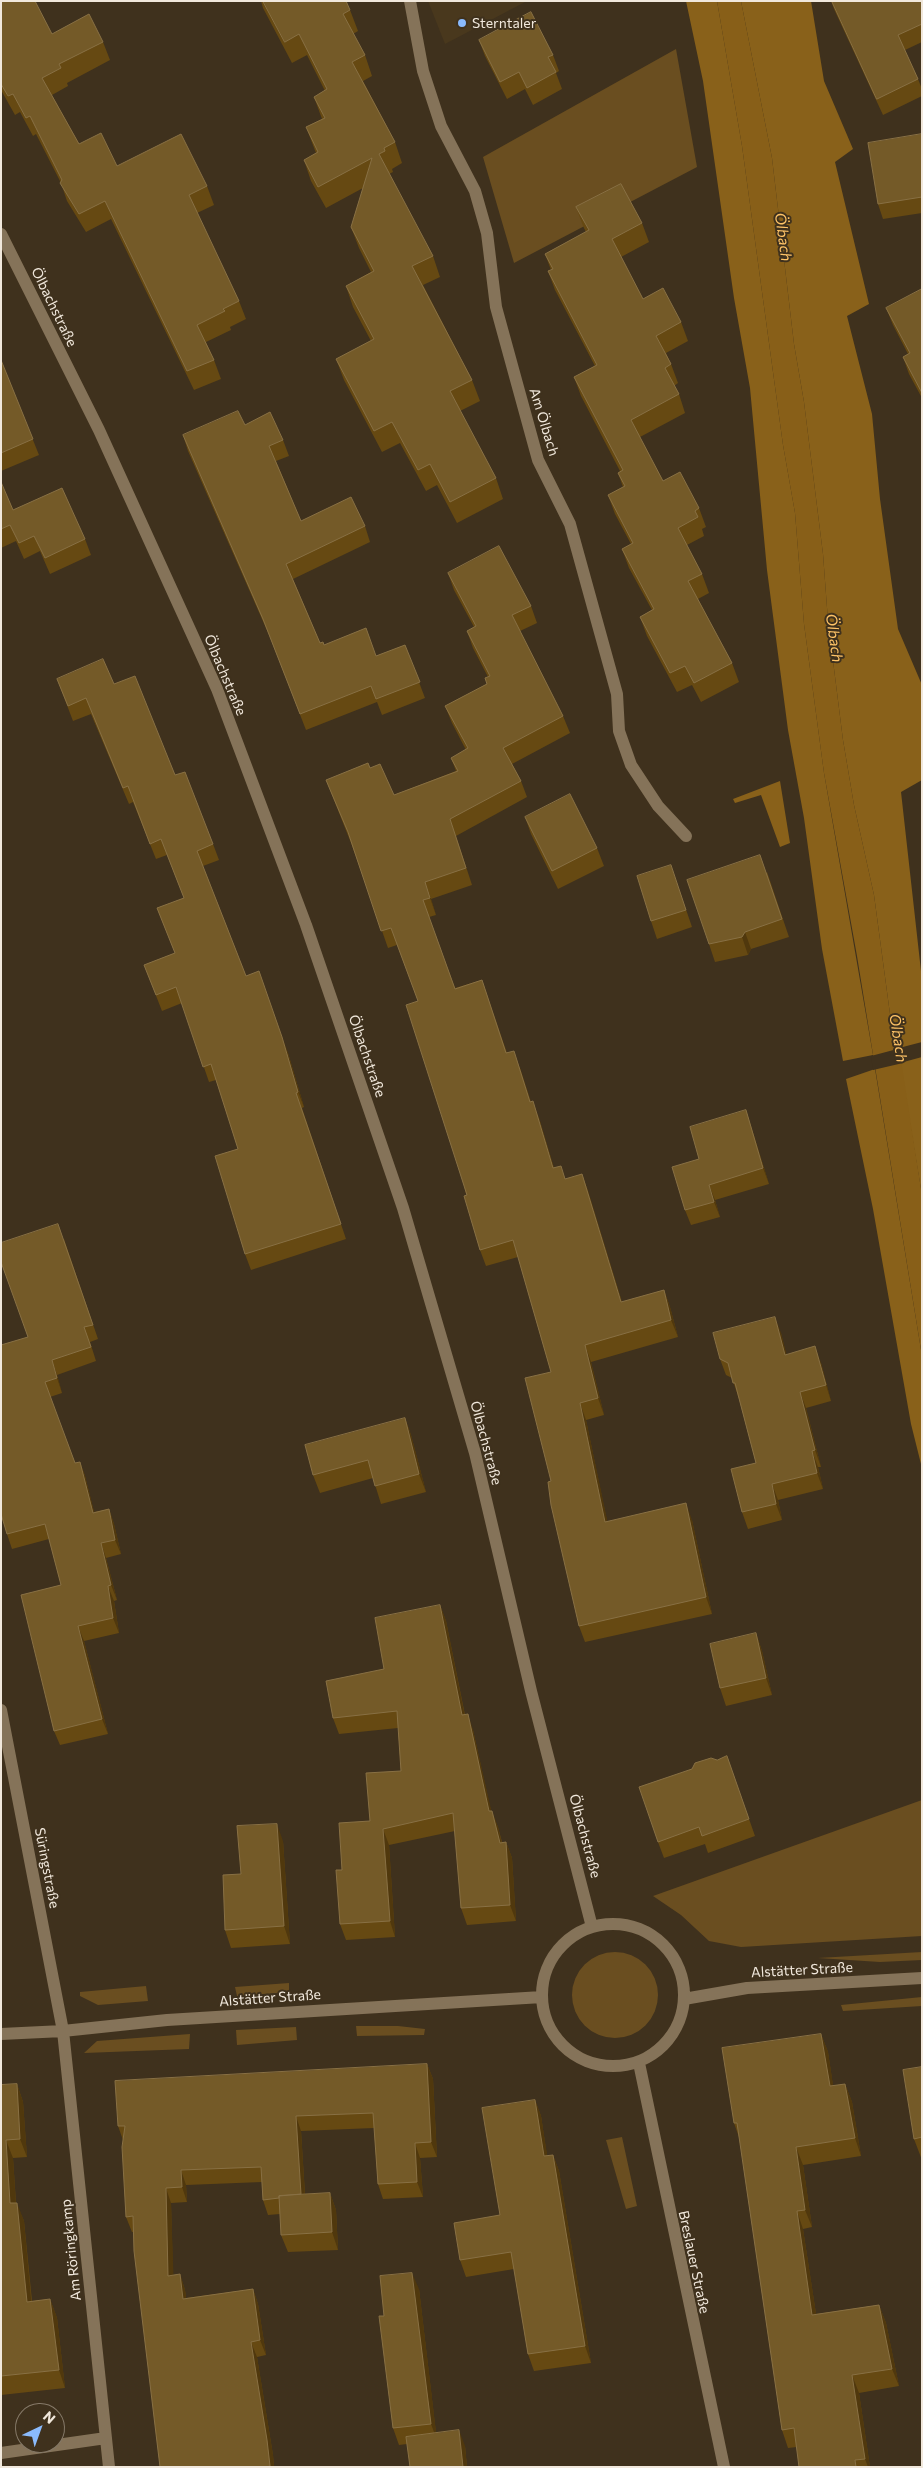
<!DOCTYPE html>
<meta charset="utf-8">
<style>
body{margin:0}
#map{position:relative;width:923px;height:2468px;overflow:hidden;background:#3f311d;font-family:Commissioner,sans-serif}
canvas{display:block}
.frame{position:absolute;inset:0;border:2px solid #f1e8dc;pointer-events:none}
.north{position:absolute;left:15px;top:2403px;width:50px;height:50px;box-sizing:border-box;background:#3f311d;border:1px solid #867a69;border-radius:50%;rotate:42deg;font-size:14px;font-weight:700;line-height:20px;text-align:center;color:#f1e8dc}
.north::after{content:'';display:block;margin:auto;width:18px;height:22px;background:#8abafc;clip-path:polygon(50% 0,100% 100%,50% 72%,0 100%)}
</style>
<div id="map">
<canvas width="923" height="2468"></canvas>
<div class="frame"></div>
<div class="north">N</div>
</div>
<script>
const ctx = document.querySelector('canvas').getContext('2d');
ctx.lineJoin = 'round';
function paint(path, color) { ctx.fillStyle = color; ctx.fill(path, 'evenodd'); }
function trace(path, color, width, dash) { ctx.strokeStyle = color; ctx.lineWidth = width; ctx.lineCap = dash ? 'butt' : 'round'; ctx.setLineDash(dash || []); ctx.stroke(path); }
function label(font, color, halo, rows, align = 'center') {
  ctx.font = font + ' Commissioner,sans-serif'; ctx.lineWidth = 4; ctx.setLineDash([]); ctx.textBaseline = 'middle'; ctx.strokeStyle = halo; ctx.fillStyle = color; for (const [text, x, y, turn = 0] of rows) {
    ctx.save(); ctx.translate(x, y); ctx.rotate((+turn || 0) * Math.PI / 180); ctx.textAlign = isNaN(turn) ? turn : align; if (halo) ctx.strokeText(text, 0, 0); ctx.fillText(text, 0, 0); ctx.restore();
  }
}
paint(new Path2D(`
 M428,1h99l-82,43z`), '#49381d');
paint(new Path2D(`
 M676,49l21,118 -183,96 -31,-106z
 M922,1800v136l-181,11 -32,-6 -28,-26 -28,-19z
 M922,1952v8l-42,2 -62,-4z
 M572 1995a43 43 0 1 1 86 0a43 43 0 1 1-86 0Z
 M289,1983v9l-52,4 -2,-9z
 M146,1986l2,15 -50,4 -18,-9v-4z
 M922,1997v9l-79,5 -2,-6z
 M356,2026h42l27,3 -1,6 -67,1z
 M296,2027l1,13 -60,5 -1,-15z
 M190,2034l-1,15 -105,4 13,-12z
 M622,2137l15,69 -11,3 -20,-69z`), '#6a4e20');
paint(new Path2D(`
 M686,1h31l25,145 41,299 12,68 9,111 20,149 49,282 -30,6 -21,-112 -18,-131 -16,-88 -21,-160 -17,-182 -16,-90 -31,-217z
 M741,1h70l13,80 29,68 -18,13 34,142 -22,12 25,98 8,85 18,130 24,56v95l-21,12 21,188v62l-23,6 -9,-34 -16,-119 -20,-90 -11,-65 -15,-119 -5,-67 -19,-152 -10,-58 -22,-186z
 M780,781l10,62 -10,4 -19,-52 -26,8 -2,-4z
 M922,1057v138l-22,-132z
 M875,1069l47,287v112l-11,-44 -38,-215 -27,-130z`), '#89611a');
paint(new Path2D(`
 M717,1h24l31,157 22,186 10,58 19,152 5,67 15,119 11,65 20,90 16,119 9,34 23,147v161l-65,-400 -33,-183 -20,-149 -9,-111 -12,-68 -41,-299z`), '#885f18');
paint(new Path2D(`
 M901,1048l2,15 -30,7 -2,-14z`), '#3f311d');
trace(new Path2D(`
 M410,1l13,70 18,55 34,65 12,42 9,74 42,153 32,64 47,170 2,37 12,34 27,41 28,30
 M1,234l98,196 118,259 89,236 97,283 72,245 56,238 61,236
 M1,1710l62,321 46,436
 M542 1995a71 71 0 1 1 142 0a71 71 0 1 1-142 0Z
 M684,1999l63,-11 175,-10
 M1,2034l62,-3 104,-11 375,-23
 M639,2063l85,404
 M1,2453l105,-15`), '#857359', 12);
paint(new Path2D(`
 M1,1l51,33 51,8 7,18 -43,23 1,3 -16,9 27,49 38,22 90,20 7,19 -17,8 42,88 7,18 -16,8 1,3 -25,12 8,18 7,19 -27,11 -83,-171 -25,13 -19,-31 -6,-18 -25,-49 -3,2 -13,-24 -5,3 -14,-25z
 M261,1h85l4,9 8,21 -5,3 12,21 7,21 -9,5 32,61 7,21 -10,6 1,3 -4,2 44,82 7,21 -17,8 49,95 8,21 -20,10 36,67 7,21 -46,24 -20,-38 -11,6 -26,-48 -18,9 -38,-72 -8,-21 35,-18 -18,-34 -7,-21 25,-14 -12,-24 -8,-21 12,-39 -37,20 -15,-27 -7,-21 12,-7 -10,-26 16,-8 -8,-22 11,-6 -18,-36 -15,8 -29,-55z
 M831,1h91v41l-17,8 13,29 4,10v7l-39,19 -49,-106z
 M479,40l74,15 6,16 -3,2 6,16 -29,16 -8,-16 -18,10 -22,-43z
 M922,134v79l-39,6 -5,-15z
 M576,207l66,16 7,19 -28,15 22,42 38,23 7,19 -22,12 5,11 7,19 -4,3 5,8 6,19 -45,24 23,44 36,27 7,19 -4,2 2,7 -17,9 15,29 7,19 -11,6 34,64 7,19 -38,20 -9,-17 -15,7 -30,-56 -7,-19 12,-7 -23,-42 -7,-19 9,-5 -16,-30 -7,-19 15,-8 -5,-14 2,-2 -39,-75 -7,-19 21,-11 -40,-76 -7,-19 3,-1 -6,-16 41,-22 -3,-6z
 M922,289v109l-13,-24 -6,-17 5,-3 -15,-29 -7,-17z
 M1,360l38,95 -38,16z
 M245,425l38,15 6,16 -13,5 25,60 64,5 5,16 -77,37 27,64 4,2 52,11 29,-11 20,53 -43,17 -5,-13 -71,28 -37,-95 -81,-184 -5,-16z
 M1,482l12,28 72,29 6,16 -41,19 -10,-23 -16,8 -8,-18 -15,7z
 M448,573l83,33 6,17 -17,8 43,85 7,17 -58,31 9,17 6,16 -71,39 16,49 -41,14 5,16 -7,2 26,71 27,-8 25,73 13,15 11,34 8,16 15,50 12,11 16,-5 6,17 34,111 42,-12 6,17 8,30 -87,25 13,53 -18,5 21,101 85,-1 20,94 -127,28 -6,-16 -28,-145v-109l-33,-115 -32,9 -6,-16 -62,-249 -21,-56 -9,3 -37,-105 -25,-63 44,-12 24,27 62,-24 -5,-13 15,-8 -14,-27 -7,-17 42,-22 -2,-6 3,-1 -15,-29 -6,-17 7,-4 -20,-37z
 M57,679l57,5 61,91 38,69 6,16 -16,6 43,110 42,77 16,54 -2,1 44,131 -95,31 -6,-16 -7,-105 -22,-69 -7,2 -27,-79 -20,8 -18,-46 31,-12 -18,-45 27,-10 -17,-43 -11,4 -23,-57 -4,2 -38,-90 -18,7z
 M525,817l72,31 7,18 -46,23 -27,-55z
 M767,872l22,65 -38,12 -3,6 -33,7 -6,-18z
 M677,883l15,44 -35,12 -6,-18z
 M746,1110l5,16 18,58 -54,16 5,17 -29,8 -6,-15 14,-51z
 M64,1239l34,100 -8,3 6,19 -39,14 5,18 -12,4 25,66 5,-1 5,14 9,36 15,-3 5,15 7,30 -15,4 11,42 -3,1 5,32 -35,8 24,93 -48,11 -6,-14 7,-146 -12,-46 -37,10 -5,-15 21,-197z
 M781,1333l5,21 35,9 10,38 -25,7 15,59h-3l5,22 -45,11 4,20 -34,9 -6,-17 14,-49 -17,-64 -7,-21 -6,-3 -6,-16z
 M405,1418l6,17 15,57 -45,12 -8,-26 -53,15 -7,-18z
 M440,1605l6,16 19,94 8,15 18,81 7,16 4,15h4l6,16 4,63 -49,4 -6,-17 -6,-77 -66,14 6,92 -49,3 -6,-16 2,-54 28,-49 31,-50 -3,-43 -59,6 -6,-16 51,-49z
 M756,1633l6,18 10,44 -46,11 -6,-18z
 M727,1756l28,80 -47,17 -3,-9 -41,14 -6,-16 59,-82z
 M283,1841l7,103 -59,4 -6,-18 16,-56z
 M821,2034l7,18 5,34 12,-2 7,18 9,54 -58,9 9,62 -9,2 13,85 63,-9 7,18 13,63 -40,7 11,74h-71l-2,-20 -9,1 -6,-18 -42,-290 -6,-17z
 M427,2064l6,15 4,78 -17,1 3,39 -40,2 -5,-15 -4,-56 -73,3 4,63 25,-1 6,17 2,40 -50,2 -7,-17 -1,-21 -12,1 -5,-15 -1,-18 -76,3 1,17 -16,1 2,72 7,-1 5,16 1,8 67,-9 5,15 8,51 -9,2 16,98 1,12h-114l-27,-235h-1l-6,-15 -3,-77 -5,-14z
 M922,2067v93l-8,-21z
 M17,2084l6,18 4,55 -14,1 3,45 8,18 8,80 18,-2 7,19 8,70 -64,7v-310z
 M535,2100l6,16 6,40 6,-1 6,16 32,192 -57,8 -6,-17 -14,-85 -48,8 -6,-17 40,-45z
 M419,2289l17,144 29,13 2,21h-57l-3,-23 -8,1 -6,-17 -9,-112z`), '#664912');
paint(new Path2D(`
 M425,882l6,17 5,16 -6,-17z
 M745,932l6,17 -3,6 -6,-18z
 M259,971l29,82 16,54 -6,-15z
 M514,1051l6,17 16,51 -6,-17z
 M533,1101l6,17 20,67 -6,-17z
 M746,1110l5,16 18,58 -6,-16z
 M582,1174l6,17 39,128 -6,-17z
 M709,1185l6,15 5,17 -6,-15z
 M664,1290l6,17 8,30 -7,-17z
 M775,1317l6,16 10,38 -6,-16z
 M585,1345l6,17 13,53 -6,-17z
 M815,1346l6,17 10,38 -5,-16z
 M52,1360l5,15 5,18 -5,-15z
 M800,1392l6,16 15,59 -6,-17z
 M580,1403l6,17 25,118 -6,-16z
 M405,1418l6,17 15,57 -7,-18z
 M812,1451l6,16 5,22 -6,-16z
 M80,1462l5,14 13,51 -5,-14z
 M772,1484l6,16 4,20 -6,-16z
 M686,1503l6,17 20,94 -6,-17z
 M109,1509l5,15 7,30 -6,-14z
 M101,1543l5,15 11,42 -6,-15z
 M108,1586l6,15 5,32 -6,-15z
 M440,1605l6,16 22,111 -6,-17z
 M78,1626l6,15 24,93 -6,-15z
 M756,1633l6,18 10,44 -6,-17z
 M468,1714l5,16 22,97 -6,-16z
 M492,1811l6,16 7,32 -5,-16z
 M277,1824l6,17 7,103 -6,-18z
 M383,1829l6,16 6,92 -5,-16z
 M506,1842l6,16 4,63 -6,-16z
 M821,2034l7,18 8,52 -6,-18z
 M427,2064l6,15 4,78 -6,-15z
 M17,2084l6,18 4,55 -7,-18z
 M845,2084l7,18 9,54 -6,-18z
 M535,2100l6,16 9,57 -6,-17z
 M296,2116l5,15 5,81 -5,-15z
 M6,2140l7,18 4,63 -7,-18z
 M415,2143l5,15 3,39 -6,-15z
 M796,2147l7,18 9,62 -7,-17z
 M553,2155l6,16 32,192 -6,-17z
 M181,2170l5,15 1,17 -5,-15z
 M166,2188l5,15 3,88 -6,-15z
 M330,2193l6,17 2,40 -6,-18z
 M17,2203l7,18 9,99 -6,-18z
 M797,2211l6,18 16,104 -7,-18z
 M412,2273l7,16 18,151 -6,-16z
 M180,2274l5,16 3,24 -5,-15z
 M253,2289l5,15 8,51 -6,-15z
 M50,2299l7,19 8,70 -6,-18z
 M879,2305l7,18 13,63 -7,-17z
 M251,2342l6,15 16,98 1,12h-4l-3,-27z
 M852,2375l7,18 11,74h-2l-3,-8z
 M459,2430l6,16 2,21h-4z`), '#50380d');
const building = new Path2D(`
 M1,1h34l17,33 37,-20 14,28 -44,22 2,4 -19,10 37,66 22,-11 16,33 64,-32 26,52 -18,9 50,106 -16,8 2,2 -28,14 17,35 -27,11 -82,-170 -26,13 -19,-31 2,-3 -32,-64 -4,2 -13,-24 -5,2 -7,-12z
 M263,1h83l4,9 -7,4 22,41 -13,7 43,80 -11,6 1,3 -6,3 54,102 -21,10 60,114 -22,11 46,87 -46,24 -20,-38 -12,6 -26,-48 -18,9 -38,-72 38,-20 -28,-53 28,-15 -23,-44 21,-69 -54,29 -14,-27 14,-8 -12,-25 19,-9 -11,-21 13,-8 -28,-55 -14,8z
 M832,1h90v23l-24,11 20,44 -41,20z
 M531,12l22,43 -5,2 8,15 -29,16 -8,-16 -19,10 -21,-42z
 M922,134v63l-44,7 -10,-61z
 M621,184l21,39 -30,16 31,60 20,-11 18,34 -25,14 15,28 -6,4 14,26 -48,26 32,61 17,-9 19,36 -4,3 3,6 -20,11 24,46 -14,7 44,82 -38,20 -9,-17 -15,7 -30,-56 14,-8 -32,-60 11,-6 -25,-48 17,-9 -7,-13 5,-3 -49,-93 23,-12 -49,-94 5,-2 -8,-15 44,-24 -13,-23z
 M922,289v104l-19,-36 7,-4 -24,-45z
 M1,360l32,79 -32,14z
 M238,411l7,14 25,-13 13,28 -14,6 32,75 50,-24 14,29 -79,38 34,79 3,-1 1,3 42,-17 10,28 29,-11 15,37 -44,17 -5,-13 -71,28 -37,-95 -80,-184z
 M1,482l12,28 49,-22 23,51 -40,19 -11,-22 -15,7 -9,-18 -9,4z
 M499,546l32,60 -19,9 51,101 -60,32 18,33 -71,38 16,49 -41,14 5,16 -7,2 32,89 27,-9 24,73 8,-2 16,51 3,-1 20,67 8,-2 4,13 17,-5 39,128 43,-12 7,30 -86,25 13,53 -18,5 25,119 81,-19 20,94 -127,29 -28,-121 -3,-23 3,-1 -26,-103 26,-6 -38,-132 -33,10 -16,-54 3,-1 -61,-190 12,-4 -27,-73 -10,3 -33,-99 -22,-52 42,-17 2,5 10,-4 14,31 64,-24 -7,-13 17,-10 -23,-42 42,-22 -2,-6 5,-2 -23,-45 9,-5 -28,-53z
 M103,659l11,25 21,-8 40,99 10,-3 28,72 -16,7 49,125 13,-5 23,66 16,55 -2,1 45,131 -96,30 -30,-98 23,-7 -27,-85 -8,3 -27,-80 -20,8 -12,-30 31,-12 -18,-45 27,-10 -23,-59 -11,5 -22,-58 -5,2 -37,-90 -18,8 -11,-27z
 M570,794l27,54 -45,23 -27,-54z
 M760,855l22,64 -37,13 -3,5 -33,7 -22,-64z
 M671,865l15,45 -35,11 -14,-45z
 M746,1110l17,58 -54,17 5,17 -29,8 -13,-43 27,-8 -9,-32z
 M58,1224l35,101 -9,2 7,20 -39,13 5,18 -12,4 30,81 5,-1 13,51 16,-4 6,31 -14,3 10,42 -3,1 5,32 -35,8 24,93 -48,12 -33,-136 40,-10 -16,-61 -38,10 -6,-20v-169l27,-8 -27,-75v-19z
 M775,1317l10,38 30,-9 11,39 -26,7 15,58 -3,1 5,22 -45,11 4,20 -34,8 -11,-43 25,-6 -21,-80h-2l-5,-20 -8,-4 -7,-26z
 M405,1418l14,56 -44,12 -7,-26 -55,15 -8,-30z
 M440,1605l22,110 6,-1 21,97h3l8,32 6,-1 4,63 -49,3 -8,-95 -70,16 7,92 -50,3 -4,-54h6l-3,-47 31,-2 -4,-48 35,-2 -4,-60 -64,7 -7,-37 58,-12 -9,-51z
 M756,1633l10,45 -46,10 -10,-44z
 M727,1756l22,63 -47,17 -3,-9 -41,15 -19,-55 53,-18 3,-6 16,-5 6,2z
 M277,1824l7,102 -59,4 -2,-55 18,-1 -4,-48z
 M821,2034l9,52 15,-2 10,54 -59,9 9,63 -8,1 15,104 67,-10 13,64 -40,6 13,84 -10,1 1,7h-57l-5,-39 -12,2 -45,-307h-3l-12,-75z
 M427,2064l4,78 -16,1 2,39 -39,2 -5,-71 -77,3 5,78 -22,2v2l-16,2 -2,-33 -80,3 1,17 -16,1 2,88 12,-2 3,25 70,-10 7,51 -9,2 16,98 3,26 -4,1h-106l-26,-216 -1,-35 -7,1 -4,-70 3,-21h-7l-3,-45z
 M922,2067v70l-8,2 -11,-69z
 M17,2084l3,55 -14,1 4,63h7l10,99 23,-3 9,71 -58,6v-291z
 M535,2100l9,56 9,-1 32,191 -57,8 -17,-102 -51,8 -6,-37 46,-8 -18,-107z
 M330,2193l2,39 -51,3 -2,-39z
 M412,2273l19,151 -38,4 -14,-112h5l-4,-40z
 M459,2430l4,37h-53l-4,-30z`);
paint(building, '#745a28');
trace(building, '#887044', 1);
for (const [x, y, r, color] of [
 [462,23,5,"#8abafc"]
]) { const dot = new Path2D(); dot.arc(x, y, r, 0, 2 * Math.PI); ctx.fillStyle = color; ctx.fill(dot); trace(dot, '#3f311d', 2); }
label('14px', '#f1e8dc', '#3f311d', [
 ["Sterntaler",472,23]
], 'left');
label('14px', '#f1e8dc', '#3f311d', [
 ["Ölbachstraße",54,307,64],
 ["Am Ölbach",544,422,73],
 ["Ölbachstraße",225,675,67],
 ["Ölbachstraße",367,1056,71],
 ["Ölbachstraße",486,1443,75],
 ["Ölbachstraße",585,1836,75],
 ["Süringstraße",47,1868,79],
 ["Alstätter Straße",802,1970,-3],
 ["Alstätter Straße",270,1998,-4],
 ["Am Röringkamp",71,2250,-96],
 ["Breslauer Straße",694,2262,78]
]);
label('italic 15px', '#fec367', '#3f311d', [
 ["Ölbach",783,237,82],
 ["Ölbach",834,638,82],
 ["Ölbach",898,1038,81]
]);
</script>
